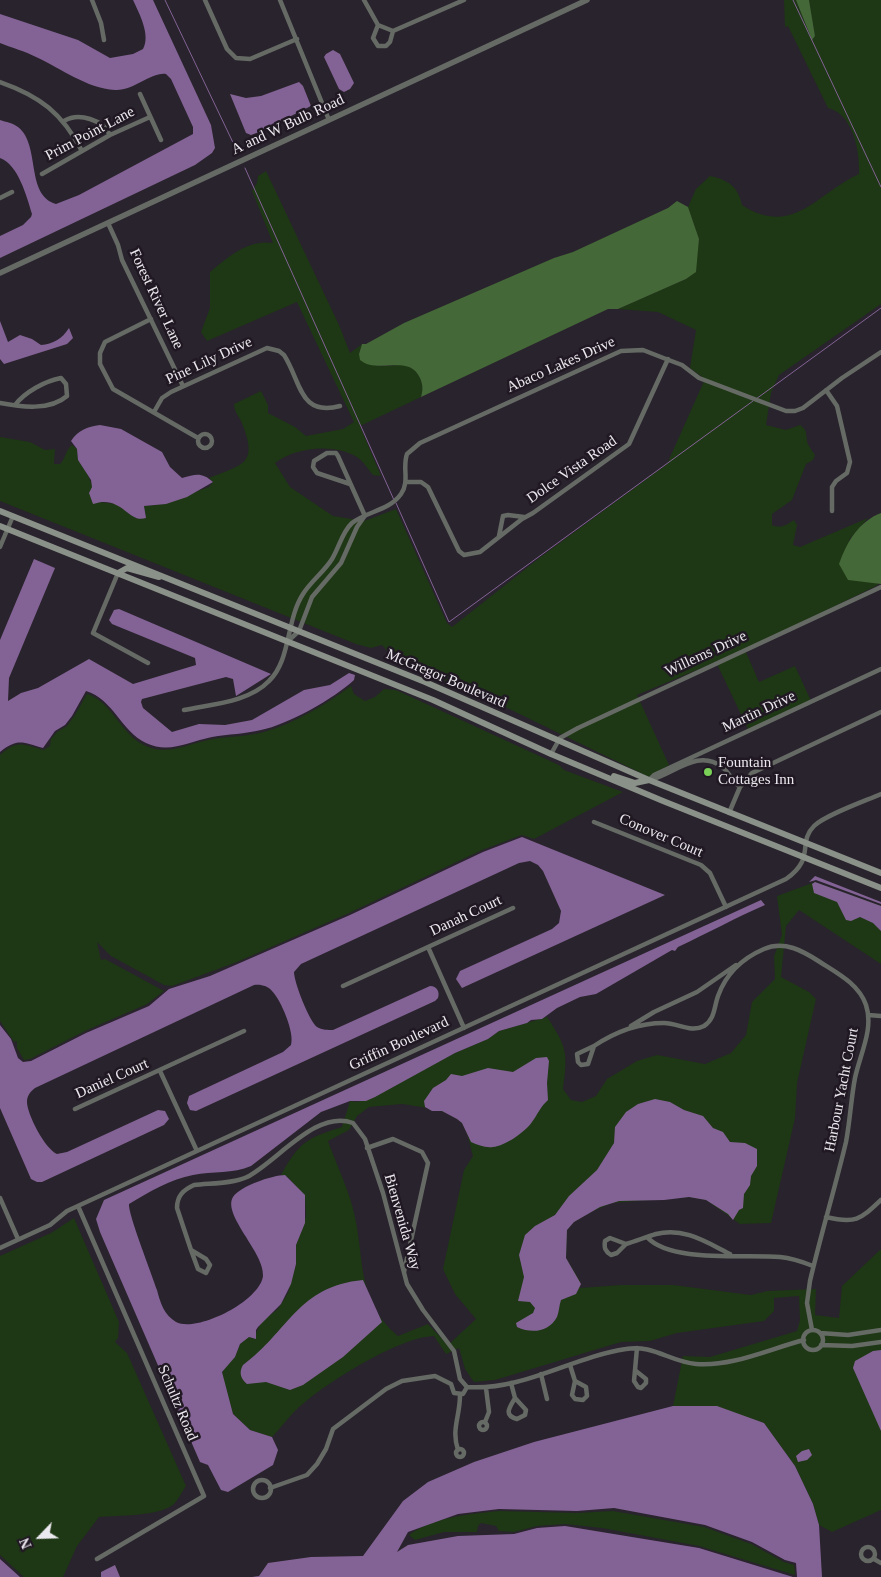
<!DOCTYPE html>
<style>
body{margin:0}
#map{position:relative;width:881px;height:1577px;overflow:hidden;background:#29232d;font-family:Georgia,serif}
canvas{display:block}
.north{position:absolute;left:15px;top:1512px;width:50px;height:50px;-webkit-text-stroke:4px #201923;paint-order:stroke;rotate:246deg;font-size:14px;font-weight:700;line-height:20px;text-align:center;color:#ece8ef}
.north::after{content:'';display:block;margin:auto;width:18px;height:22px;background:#ece8ef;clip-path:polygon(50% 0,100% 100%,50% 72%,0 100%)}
</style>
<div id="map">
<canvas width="881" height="1577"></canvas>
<div class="north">N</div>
</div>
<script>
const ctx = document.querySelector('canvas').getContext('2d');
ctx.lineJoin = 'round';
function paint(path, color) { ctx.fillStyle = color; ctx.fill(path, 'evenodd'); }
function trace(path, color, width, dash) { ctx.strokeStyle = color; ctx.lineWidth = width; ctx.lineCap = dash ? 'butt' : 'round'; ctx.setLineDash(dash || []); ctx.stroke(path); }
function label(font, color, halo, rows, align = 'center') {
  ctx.font = font + ' Georgia,serif'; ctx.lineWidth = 5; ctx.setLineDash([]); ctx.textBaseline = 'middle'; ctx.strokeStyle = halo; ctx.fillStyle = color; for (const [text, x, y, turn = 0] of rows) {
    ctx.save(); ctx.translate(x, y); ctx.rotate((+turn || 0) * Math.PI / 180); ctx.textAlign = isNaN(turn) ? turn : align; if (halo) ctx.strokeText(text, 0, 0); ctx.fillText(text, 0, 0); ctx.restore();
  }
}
paint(new Path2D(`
 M784,0h12l16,40 3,-4 -6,-36h72v304l-102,71 -8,18 -5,32 20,5 14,-5c9,6 5,11 8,19 2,4 5,8 7,11l-2,5 -7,4 -14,36 -20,14v11c9,4 14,0 22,-5l3,5 -4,20 7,2 68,-29 -19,22 29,45 -133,65 14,32 36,-16 17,37 -64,26 -32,-67 -79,33 32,70 -20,12 -150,-73 -85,-37 -23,-12 -9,-10 -11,3 -15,-4 -356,-143v-64l30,5 15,8 10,-1 -1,15h6c6,-6 5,-13 12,-19l5,4 1,11 9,13 12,29 18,2 14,11 15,3 -2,-12 12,-1 53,-18 4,-5 -4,-4c35,-14 50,-14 32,-57 -3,-6 -7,-10 -7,-17l27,-13 7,14v8l27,14 11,9 37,-7 11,-7 -57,-120 -90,39 -6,-9 9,-24v-36c18,-15 38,-33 63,-29l-21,-52 5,-8 1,-7 8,-5 73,154 11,28 12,-9 -3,10c4,3 8,8 12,10 17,8 38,-10 49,14 3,7 3,12 1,19l-61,29 21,50 -8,-1c-5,-6 -10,-14 -16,-18 -23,-14 -61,-10 -82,6l15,24 43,29 31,5 32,-12 51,114 5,4 90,-71 125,-92 38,-85 -15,-11 6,-38 -38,-18 -40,-3 68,-30 9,-7 4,-33 -11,-32 8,-18 14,-13c18,4 28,10 32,29 51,33 75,-12 117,-31 1,-23 -6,-60 -31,-66l-40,-82 -3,1z
 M351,686l3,8 11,7 10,-4 9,-8 12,1 163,75 5,5 59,22 -89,47 -12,-4 -40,15 -133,63 -112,49 -65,24 -8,-1 -53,-29 -14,-14 4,18 4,-1 59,32 -17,13 -62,27 -55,28 -6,1 -7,-12v-7l-3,1 -14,-21v-266c17,-15 22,-11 43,-5l7,-4 1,-7 6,-7 10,-6 8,-11 12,-21c24,7 33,38 55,50 24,13 42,1 66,-4 18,-4 38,-3 56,-8 31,-9 61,-27 87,-46z
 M815,882l66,24v58l-82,-54 -13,16 -5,51 28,15 7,7 -19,84 -2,35 -24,105 -31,1 -34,-24 -17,-3 -77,6 -21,9 -17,10 -7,8 -1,28 14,23v7l41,-3h52l78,10 16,-4 49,-2 -1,26 24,3 3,-32 39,-37v261l-49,22 -13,-7 -6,-21 -18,-38 -31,-43 -69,-17h-22l10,-50 27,1 87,-26 3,-11 -1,-24 -25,2v13l-10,10 -87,12 -27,8 -29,1 -126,38 -21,2 -9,-13 -6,-21 -13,6 -12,-18c-34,1 -103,44 -130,67 -12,9 -21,23 -32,34l-22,-7 -17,-16 -11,-38 1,-7 12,-12 5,-13 9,-8 4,3 9,-18 16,-12 10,-16 8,-29v-19l10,-29 -1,-19 -17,-20 -7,-2c18,-33 26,-37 61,-48l8,-26 8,1 97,-49 33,-14 11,-8 48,-14c20,30 21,36 16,72l8,11 11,2 14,-6 11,-17 30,-18 20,-6 48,9 26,-11 15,-18 6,-33 23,-23 -1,-23 8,-21 -5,-39zM402,1104c17,3 48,5 59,18 7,9 9,24 12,34l-9,14 -21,99 12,25 21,25 -28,26 -20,-21 -30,12c-41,-35 -33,-71 -43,-119 -5,-25 -18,-51 -27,-76l21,-11 8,-14 12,-9z
 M74,1218l45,104 -1,16 -3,4 12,11 59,133c-4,6 -7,12 -11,17 -13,14 -57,12 -76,14l-22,29 -14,31h-39l-24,-22v-299l51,-23z
 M499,1511l78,2 36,-2 91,16 47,17 33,18 10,3 1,10 -96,-29 -97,-18 -37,-4 -28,2 -23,6 -15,-1 -3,-5 -15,-3 -3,3 -1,6h-33l-29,8 -6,-5c24,-18 61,-21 90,-24z`), '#1e3715');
paint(new Path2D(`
 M796,0h13l6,36 -3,4z
 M677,201l11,6 11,32 -3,33 -10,7 -68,30h-10l-187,88c2,-7 2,-12 -1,-19 -11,-25 -42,-3 -60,-18l-1,-6 3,-10h4l38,-21 150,-65 19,-6 95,-44z
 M881,513v71l-33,-4 -9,-16c8,-22 19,-42 42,-51z`), '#446837');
paint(new Path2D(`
 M133,0h20l58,125 4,23 -3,5 -17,12 -195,93v-22l23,-11 8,-8 1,-3c-5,-17 -14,-50 -32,-56v-38c6,2 13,3 18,7 23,18 7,68 38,77l23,-9 114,-61v-7l-22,-48 -5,-5c-15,-2 -32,17 -51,16 -29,-2 -53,-21 -79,-33 -11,-6 -24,-9 -36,-14v-29l78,26 32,18 23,-4 10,-5c8,-14 -4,-36 -10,-49z
 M333,50l7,4 14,29 -4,6 -6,3 -5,-3 -15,-32 2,-3z
 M299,82l4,4 8,20 -52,26 -8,3 -5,-2 -16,-39 16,4 15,-2z
 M0,321l8,21 12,-7 12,4 9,6c12,-1 21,-6 28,-17l4,10 -6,6 -63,20 -4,-5z
 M100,425l21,4 41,23 8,15 12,11c14,-4 20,-6 31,4l-26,15 -21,7 -22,2 2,12c-18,6 -24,-24 -53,-14l-4,-11 3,-6 -1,-7 -13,-20 -1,-11 -6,-8c7,-11 16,-14 29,-16z
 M34,559l21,9 -46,110 -1,23 13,-8 17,-5 51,-29 44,25 63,-19 -1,-7 -83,-34 -3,-4 5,-10 5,-1 152,65 -35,22 -3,-17 -7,-2 -84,22 -1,3 2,6 29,24 27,-8 26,1 27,-5 52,-30 26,-5 19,-12 6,2 -1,5c-19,18 -67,45 -93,50 -16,4 -33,4 -49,7 -24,5 -43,17 -66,6 -25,-12 -33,-44 -60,-52l-14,25 -7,9 -10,6 -12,17c-20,-6 -26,-10 -43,4v-112z
 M522,837l143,58 -203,93 -6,-9 4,-8 92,-42 7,-6 2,-12 -18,-40 -5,-6 -8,-4 -11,2 -218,101 -7,8c0,10 15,49 23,55 5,3 11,3 16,3l97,-44c7,0 10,6 8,12l-3,3 -239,110 -6,-1 -3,-7 2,-7 94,-44 8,-7c4,-12 -10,-45 -19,-54 -4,-5 -11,-7 -18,-6l-219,103c-5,4 -8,8 -8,14 0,12 18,47 30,52l10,-2 91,-42 7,1 4,8 -5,6 -122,57h-5l-6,-3 -31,-71v-83l11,14 7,19 5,4 8,-1 55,-28 63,-27 20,-17 41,-13 140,-61 133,-63z
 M815,876l66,26v2l-65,-24 -7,2z
 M815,882l66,24v25l-8,-8 -13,-6 -9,4 -5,-1 -9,-18 -23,-9 -2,-9z
 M761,900l4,5c-30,13 -57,28 -87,42l-3,4 -3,-1 -76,44 -16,3 -23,11 -15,11 -11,1 -4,3 -28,8 -11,8 -33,14 -80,44 -9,4h-16l-29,11 -70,54c-18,8 -38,5 -58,9 -22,4 -44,17 -64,29 -1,10 23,70 28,86 3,12 7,25 19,32 21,11 84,-21 87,-46 2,-23 -41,-61 -30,-79 7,-11 40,-22 52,-22l20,20v28l-9,22v19l-5,20 -10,20 -23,23 -2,3v9l-7,-2 -9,7 -5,13 -13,15 11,42 17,16 22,7 6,13 -5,15 -45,27 -7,-2 -13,-25 -8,-3 -100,-230 -4,-13 8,-19z
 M547,1057l2,4 -2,22 1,17c-8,7 -10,14 -16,22 -7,10 -27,24 -39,25 -8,1 -15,-2 -22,-5l-9,-19 -5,-4 -15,-8h-10l-7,-4 -1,-6 9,-13 13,-8 5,-6 11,2 26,-8 25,4 23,-14z
 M655,1099l15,3 14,8 19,6 10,12 10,4 7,10 15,1 12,6v17l-6,10 -1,9 -6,9 -1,14 -4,2 -6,10 -5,-6 -22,-14 -17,-3 -25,3 -45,1 -19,6 -26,15 -7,8 -1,28 15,26 -5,10 -15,6c-2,6 -2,12 -4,17 -8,15 -25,17 -40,10l-1,-4 17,-10 2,-5 -5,-6 -12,-1 6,-24 -5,-22 6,-20 10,-9 20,-11 14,-19 28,-26 17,-27 1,-16 11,-15 12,-8z
 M363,1280l19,42 -39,35 -40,28 -13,5 -24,-8 -19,2c-7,-6 -8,-12 -4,-19 46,-34 55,-79 120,-85z
 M881,1350v81l-28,-63 2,-7 18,-10z
 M673,1406h44l47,17 31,43 18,38 6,21 3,52h-25l-1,-14 -11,-3 -33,-18 -47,-17 -91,-17 -37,3 -78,-2 -41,5 -50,18 -11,20 11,-7 50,-9 56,-2 23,-6 28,-2 134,22 94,29h-541l7,-1 9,-13 43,-6 52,-1 40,-55 25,-19 46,-20 60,-20z
 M809,1449l3,6 -5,5 -9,2 -2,-6 6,-5z
 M0,1559l20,18h-20z
 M115,1565l5,12h-19v-5z`), '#836395');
trace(new Path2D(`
 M165,0l73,153
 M793,0l88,187
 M245,168l149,332
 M756,399l125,-91
 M396,503l53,119 304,-221`), '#836395', 1);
trace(new Path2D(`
 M92,0l9,23 3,17
 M205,0l22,49 9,9 14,1 47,-20
 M280,0l49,120
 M364,0l14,25 15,6 71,-31
 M378,25l-5,13 5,8h8l4,-4 3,-11
 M0,82c40,14 62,31 82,69
 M140,94l21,46
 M64,121c15,-9 39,-1 46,14
 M42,174l68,-39 40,-18
 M0,198l12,-6
 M108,223l10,22 4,15 61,126
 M151,319l-46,23 -5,11v11l13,25 85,49
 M826,390l11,16 13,56 -3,11 -11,8 -4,6v24
 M0,403c21,4 50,8 67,-7l-1,-12 -5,-6c-16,3 -36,14 -46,27
 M154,412l8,-14 9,-6 96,-44 12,3 5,4c17,26 15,62 56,51
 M198 441a7 7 0 1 1 14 0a7 7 0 1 1-14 0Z
 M406,482h15l7,5 31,64 5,4 16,-3 42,-33 11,-6 96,-69 39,-85
 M350,484l-33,-11 -4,-6 1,-6 13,-8h9l2,3 27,60
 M499,536l4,-20 5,-1 16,2
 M0,547l13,-31
 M118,573l-25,60 55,30
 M288,641l11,-10 13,-34 29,-34 16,-36 7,-10
 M184,710c28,-6 65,-8 85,-29 22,-21 17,-61 34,-87 8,-13 21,-22 29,-35 7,-11 10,-27 20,-36 15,-12 37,-12 49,-29 9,-13 1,-26 6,-40l13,-11 201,-92 22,-1 23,9 16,6 17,13 87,33h9l8,-3 39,-30 39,-26
 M551,754l9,-16 18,-10 303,-141
 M649,780l5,-5 227,-106
 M650,780c24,-6 48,-32 72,-13 7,5 10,14 18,20
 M729,813l11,-26 12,-14 129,-61
 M594,822l107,43 9,8 16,34
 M428,947l36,81
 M343,986l170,-78
 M868,1015l13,1
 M631,1026l23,-14 43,-20 39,-27
 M594,1046c21,-14 44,-23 70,-23 14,0 27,10 40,3 11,-7 10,-19 14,-30 8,-22 25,-38 46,-47 20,-9 39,2 56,13 17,11 39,22 46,43 8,24 -6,49 -11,73 -4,21 -5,43 -9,64 -11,46 -25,92 -36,139l-3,22 5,27
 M594,1046l-6,18 -7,1 -3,-3 -1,-8z
 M160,1071l37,80
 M75,1109l169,-78
 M367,1148l26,-9 29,13 6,11 -24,109
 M0,1198l18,41
 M78,1206l126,290 -107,63
 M826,1217c29,7 34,3 55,-17
 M647,1237c23,26 98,17 133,20 11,1 23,5 33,9
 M610,1238l16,6 -9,9 -6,2c-6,-4 -7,-7 -6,-14z
 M626,1244c10,-3 20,-7 30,-10 28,-7 50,8 74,20
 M0,1248l50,-23 17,-14 719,-332c30,-21 11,-36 28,-53 11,-11 51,-25 67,-32
 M191,1250l-14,-42c0,-12 6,-18 17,-23 16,-2 38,-1 53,-8 30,-15 69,-68 106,-54l12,16 18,54 24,91 16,26 31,41 6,28
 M191,1250l15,9 4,6 -4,8 -8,-4z
 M803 1340a10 10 0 1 1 20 0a10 10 0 1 1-20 0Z
 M820,1333l28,2 33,-5
 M821,1345l31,1 29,-4
 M570,1365l5,16
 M636,1371l10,8v4l-5,5 -3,-1 -4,-6 3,-33
 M541,1374l6,25
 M575,1381l11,6 1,9 -4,4 -8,-1 -3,-4z
 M511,1383l4,15
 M451,1384l3,9 9,1 4,-7 -7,-8
 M467,1387c56,4 105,-30 159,-38 26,-5 45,13 70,15 36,3 73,-15 108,-24
 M515,1398l11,12 -1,5 -8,4c-15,-4 -6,-13 -2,-21z
 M485,1422l4,-10 -3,-24
 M479 1426a4 4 0 1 1 8 0a4 4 0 1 1-8 0Z
 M456 1453a4 4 0 1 1 8 0a4 4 0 1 1-8 0Z
 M458,1450c-7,-21 2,-33 2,-55
 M253 1489a9 9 0 1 1 18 0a9 9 0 1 1-18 0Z
 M270,1488l37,-13 10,-11 9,-15 7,-20 53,-40 16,-8 33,-5 16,8
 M861 1554a7 7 0 1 1 14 0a7 7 0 1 1-14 0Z
 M874,1559l7,4`), '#666a65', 4.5);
trace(new Path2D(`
 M0,273l587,-273`), '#666a65', 5.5);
trace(new Path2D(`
 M0,511l425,171 224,98 232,93
 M0,526l433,174 118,54 112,47 218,87
 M118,573l9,-5 32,9
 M614,776l21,7 14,-3`), '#8a9188', 6);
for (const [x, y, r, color] of [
 [708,772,5,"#79d157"]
]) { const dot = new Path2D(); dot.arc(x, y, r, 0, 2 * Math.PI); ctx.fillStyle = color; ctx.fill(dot); trace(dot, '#201923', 2); }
label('15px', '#ece8ef', '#201923', [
 ["A and W Bulb Road",288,125,-25],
 ["Prim Point Lane",90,134,-28],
 ["Forest River Lane",156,299,65],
 ["Pine Lily Drive",209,361,-25],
 ["Abaco Lakes Drive",561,365,-24],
 ["Dolce Vista Road",572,470,-35],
 ["Willems Drive",706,654,-25],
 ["McGregor Boulevard",446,679,23],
 ["Martin Drive",759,712,-25],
 ["Conover Court",661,836,23],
 ["Danah Court",466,916,-25],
 ["Griffin Boulevard",399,1044,-25],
 ["Daniel Court",112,1079,-24],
 ["Harbour Yacht Court",842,1090,-79],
 ["Bienvenida Way",402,1222,74],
 ["Schultz Road",177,1403,67]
]);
label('15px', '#ece8ef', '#201923', [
 ["Fountain",718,763],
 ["Cottages Inn",718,780]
], 'left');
</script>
